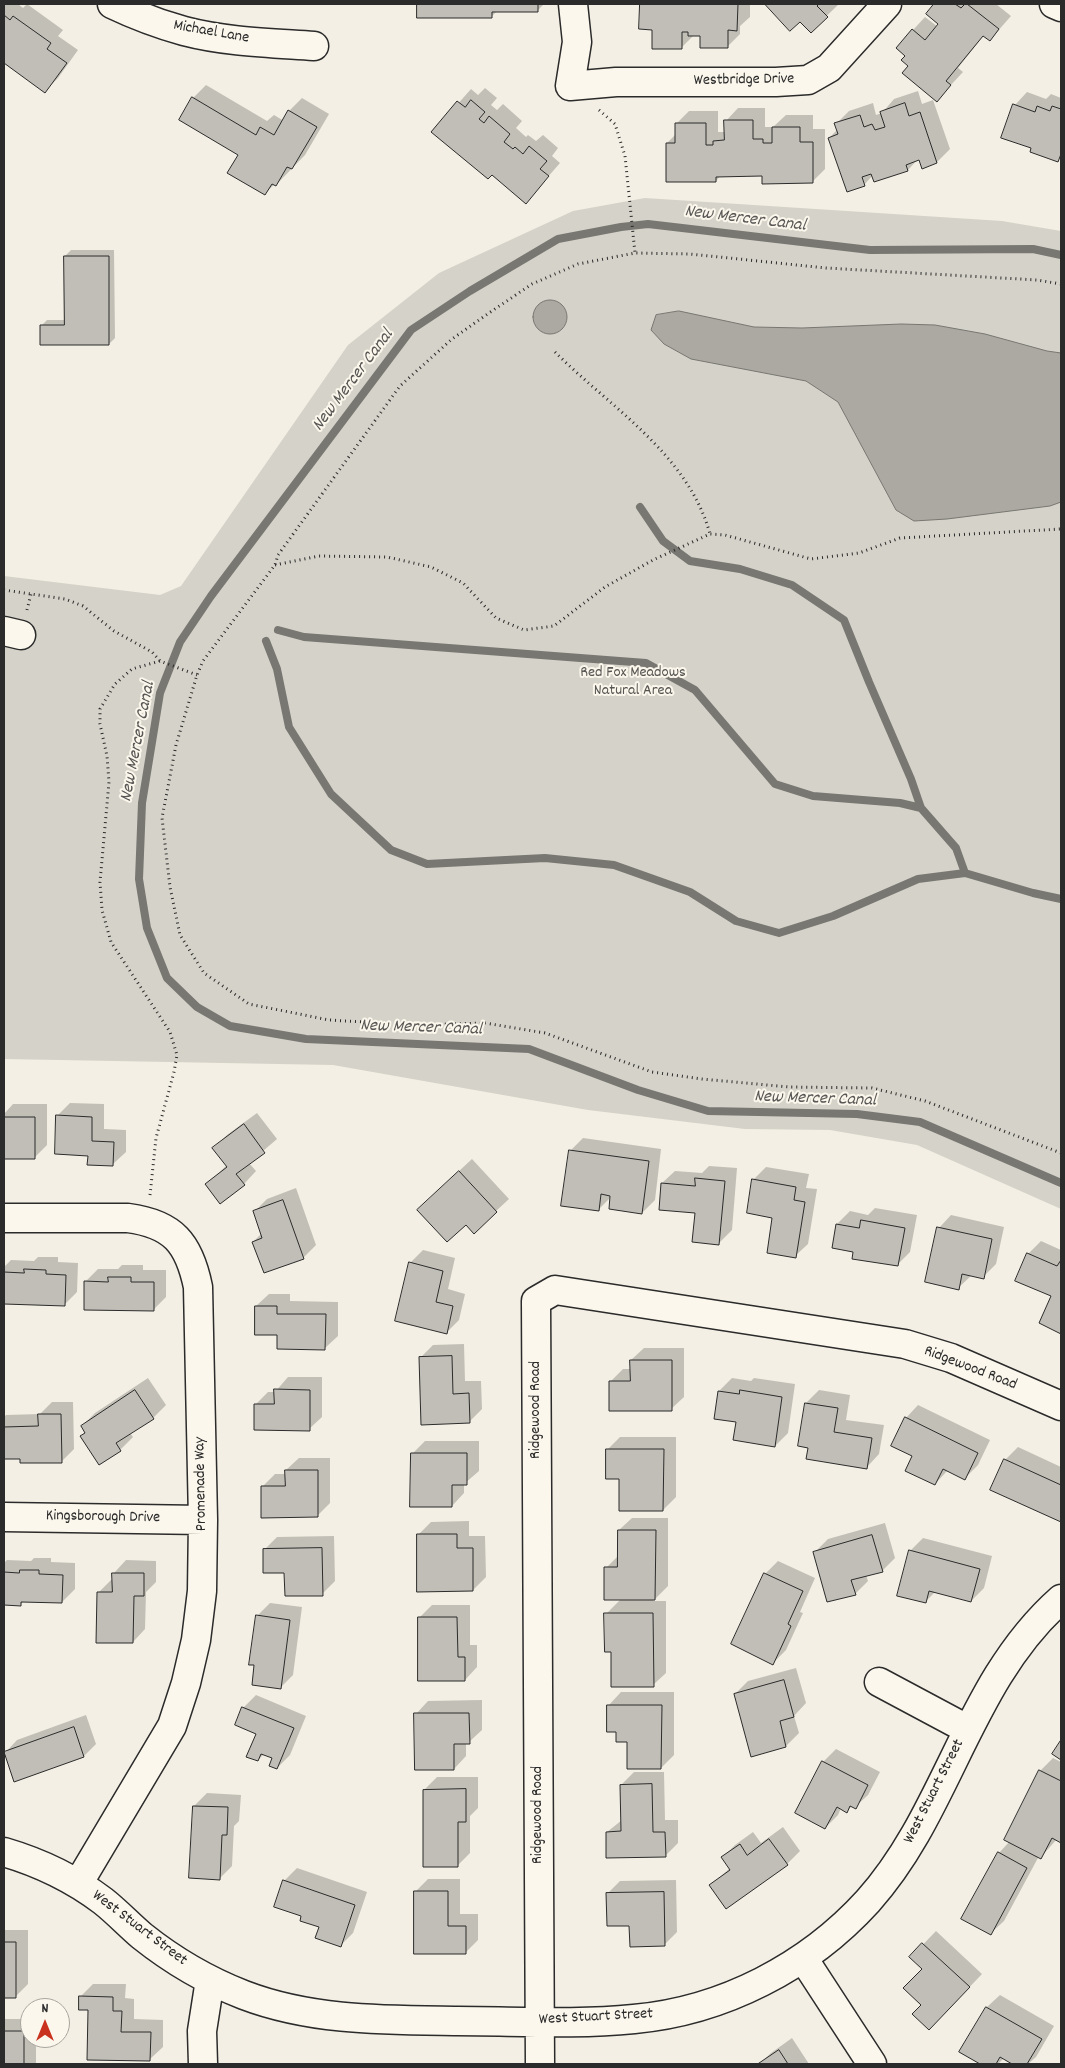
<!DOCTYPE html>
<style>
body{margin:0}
#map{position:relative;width:1065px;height:2068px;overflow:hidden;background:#f3efe4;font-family:Dekko,sans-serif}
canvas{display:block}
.frame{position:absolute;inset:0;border:5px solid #2b2b2b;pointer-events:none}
.north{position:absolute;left:20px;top:1998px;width:50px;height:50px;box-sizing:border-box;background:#fbf7ec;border:1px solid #a8a59f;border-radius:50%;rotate:0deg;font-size:14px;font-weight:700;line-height:20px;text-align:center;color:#2b2b2b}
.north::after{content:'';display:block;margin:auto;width:18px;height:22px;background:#c8321e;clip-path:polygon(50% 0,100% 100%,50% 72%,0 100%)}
</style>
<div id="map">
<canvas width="1065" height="2068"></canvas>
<div class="frame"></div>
<div class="north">N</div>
</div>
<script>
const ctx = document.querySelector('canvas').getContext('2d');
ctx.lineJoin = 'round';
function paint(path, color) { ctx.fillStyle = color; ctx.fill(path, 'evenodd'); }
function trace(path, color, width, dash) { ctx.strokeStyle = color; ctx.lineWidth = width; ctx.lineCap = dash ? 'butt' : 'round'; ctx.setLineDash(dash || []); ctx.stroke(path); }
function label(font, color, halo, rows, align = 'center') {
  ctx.font = font + ' Dekko,sans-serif'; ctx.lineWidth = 4; ctx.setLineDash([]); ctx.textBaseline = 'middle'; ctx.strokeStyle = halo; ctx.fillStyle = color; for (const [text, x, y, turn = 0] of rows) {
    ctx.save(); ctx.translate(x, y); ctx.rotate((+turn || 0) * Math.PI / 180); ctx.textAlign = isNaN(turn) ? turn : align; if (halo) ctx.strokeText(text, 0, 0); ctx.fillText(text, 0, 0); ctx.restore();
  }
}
paint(new Path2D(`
 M645,198l357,23 59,10v978l-144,-64 -87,-15 -85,-1 -157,-19 -255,-45 -329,-6v-483l156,19 21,-9 167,-241 91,-72 134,-62z`), '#d5d2c9');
const water = new Path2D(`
 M533 317a17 17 0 1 1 34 0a17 17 0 1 1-34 0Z
 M679,311l75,16 48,1 99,-4 34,1 50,9 62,17 14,2v149l-11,4 -103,13 -33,2 -18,-11 -58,-108 -32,-21 -115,-22 -27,-15 -13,-14 5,-15z`);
paint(water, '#aca9a2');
trace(water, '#787772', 1);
paint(new Path2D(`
 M4,4h14l5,4 4,-4 36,26 -5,6 20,14 -20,28 -13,13 -41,-29z
 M418,4h126l-7,7h-40l-6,6h-73z
 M641,4h109v13l-10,9v8l-13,13 -26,-12h-7l-13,13 -28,-19 -13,-1z
 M767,4h72l-28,27 -11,-11 -10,9z
 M936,4h60l15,12 -21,24 -6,-5 -26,33 5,4 -26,28 -27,-35 -3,-9 6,-26 12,-13 13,10 2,-3 -12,-10z
 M206,85l61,36 7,-6 10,6 5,-10 13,-13 27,16 -24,41 -29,30 -1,-1 -10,9 -26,-38 -46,-57z
 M485,88l12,10 -6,7 6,5 6,-6 19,17 -6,7 10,9 2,-2 8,6 7,-6 15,13 -6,8 8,7 -34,39 -34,-28 -59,-42 38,-43 7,6z
 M918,91l4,13 11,-4 17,49 -13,13 -15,5 -3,-9 -11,12 -35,5 -9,10 -35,-47 9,-9 -2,-5 13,-13 24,-8 3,12 6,-2 12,-14z
 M1027,92l19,7 5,-5 10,4v59l-3,3 -25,-13 -18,-42z
 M738,108h27v19h8l13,-12h27v14h12v40l-13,13 -48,-7h-43l-5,6 -49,-38 9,-9v-10l13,-13h29v21h6l2,-2v-9z
 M71,250h43l1,88 -6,6 -68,-18 6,-6h18v-64z
 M70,1103l34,1v25l22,1v22l-13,12 -24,-10 -32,-38z
 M13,1104h34v41l-13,13 -30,1v-45z
 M257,1113l20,26 -28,24 7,8 -12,13h-37l20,-19 -13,-17 13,-13z
 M583,1138l78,11 -6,51 -13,13 -31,-16 -13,13 -28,-59z
 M472,1159l37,40 -13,12 -30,13 -35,-27z
 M709,1166l28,2 -5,62 -13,13 -23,-31 -34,-29 13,-12 27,2z
 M766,1167l43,7 -3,14 11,1 -9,55 -13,12 -42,-76z
 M296,1188l20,57 -13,13 -50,-16 9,-9 -8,-21 13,-13z
 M875,1208l42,7 -7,37 -13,13 -42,-14 -18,-27 13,-13 18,4z
 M951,1215l53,12 -8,37 -13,13 -11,-2 -14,13 -19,-60z
 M1041,1241l20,9v82l-21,-9 12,-28 -24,-41z
 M423,1250l32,8 -7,31 17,5 -6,26 -13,13 -36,-70z
 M38,1257h20v5l20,1 -1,29 -13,13 -60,-2v-36l7,-7 23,1z
 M122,1265h21v5h23v27l-13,13 -68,-28 13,-13h20z
 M269,1294h21v7l48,1v34l-13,12 -47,-14 -22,-28z
 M464,1344l1,37h16l1,28 -13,13 -48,-65 12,-12z
 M644,1348h40v49l-13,12 -61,-27 13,-13h8v-9z
 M288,1377h34v40l-13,12 -53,-25 12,-12h7z
 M148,1378l18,27 -13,13 -23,15 3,4 -13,13 -20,13 -18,-37 13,-13z
 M732,1378l19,3 3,-3 41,6 -7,49 -13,13 -38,-25 -18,-30z
 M819,1390l31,5 -4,25 38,5 -5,29 -12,13 -57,-20 -10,-2 6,-42z
 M52,1402h21l1,47 -13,13 -57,-4v-41l2,-2 34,-1z
 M918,1405l72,35 -12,25 -13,13 -18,-7 -12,13 -21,-28 -8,-38z
 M620,1437h56v60l-13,13 -43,-32 -13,-28z
 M425,1441h54v30l-15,13v9l-12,13 -40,-52z
 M1018,1447l43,20v53l-56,-60z
 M299,1458h31v45l-13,13 -55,-29 13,-13h11v-4z
 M632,1518h36v68l-15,15h13v72l-13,12 -41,-35 -6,-36 15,-15 -15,-31 13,-13v-25z
 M469,1521v15h16l1,41 -13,13 -55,-55 13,-13z
 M885,1523l10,35 -13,13 -16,4 2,6 -13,13 -40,-42 13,-13z
 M334,1536l1,45 -13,13 -37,-22 -21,-22 13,-13z
 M923,1538l69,18 -8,32 -13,13 -36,-9 -10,10 -15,-51z
 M34,1558h17v4l24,1v26l-13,13 -38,-1 -3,3h-17v-41l3,-3 24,1z
 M126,1560l30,1v21l-10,10 -1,37 -12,13 -35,-49 13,-13h3v-7z
 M778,1561l37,17 -15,34 3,1 -17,37 -13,13 -8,-89z
 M270,1603l32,4 -9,68 -13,13 -23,-72z
 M432,1605h38v40h7v22l-12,13 -46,-62z
 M796,1668l10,35 -12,13 5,17 -13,13 -34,9 -17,-61 13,-13z
 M621,1692h53v63l-13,13 -44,-37 -8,-26z
 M256,1695l50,21 -16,39 -13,13 -4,-10 -9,-4 -6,6v-27l-15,-25z
 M482,1700v30l-13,12h-3v14l-12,13 -38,-55 12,-13z
 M86,1715l10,29 -12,12 -79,-3 12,-13z
 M836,1749l44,23 -12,23 -13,12 -3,-1 -5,5 -6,-3 -3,7 -13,13 -2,-66z
 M1053,1758l8,4v79l-4,-2 -16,18 -2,-1 -35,65 -13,12 8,-80 11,-12 30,-70z
 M634,1772h30l1,48h13v23l-13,13 -58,-24 15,-12 -1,-35z
 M437,1777h41v31l-8,8v37l-13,13 -33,-76z
 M207,1793l34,2 -2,26 -5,5 -2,40 -13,13 -25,-73z
 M783,1827l17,24 -13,13 -76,21 19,-17 -8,-10 13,-13 18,-13 8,11z
 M297,1868l70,24 -14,41 -12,12 -21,-18 -17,-12 -19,-34z
 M428,1879h32v35h18v26l-13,13 -50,-61z
 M676,1880l1,52 -13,13 -33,-20 -24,-31 13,-13z
 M4,1930h24v54l-13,13h-11z
 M936,1931l46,43 -40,42 -19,-11v-36l-12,-12z
 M93,1984h33l-1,14 9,1v20l29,1v27l-13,12 -61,-50 -9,-12z
 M1000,1995l54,31 -18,31 -8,7h-13l-11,-6 -6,6h-15l-22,-13 26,-44z
 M4,2019h26v19h6v26h-32z
 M792,2038l17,26h-50l12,-11z`), '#0003');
trace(new Path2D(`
 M1061,255l-28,-6 -163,1 -222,-26 -27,3 -63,12 -88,52 -59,39 -200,266 -31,46 -20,51 -18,110 -3,76 8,49 20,50 30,29 33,19 76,13 223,10 109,41 70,21 149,3 63,8 141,61
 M640,507l23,34 27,20 50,8 52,16 52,35 25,62 42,97 10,29
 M278,630l26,7 342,26 49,27 80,94 38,12 87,7 21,5 35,40 9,25
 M266,641l11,28 12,58 42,67 60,56 36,14 118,-6 69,7 76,27 46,29 43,12 54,-17 85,-37 47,-6 68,20 28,6`), '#787772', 8);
const building = new Path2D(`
 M417,4h121v8h-46v6h-75z
 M640,4h98l-1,27 -9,-1v18h-28v-12h-12v-4h-6v17h-30v-19l-13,-1z
 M765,4h54l-2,2 11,11 -17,16 -11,-11 -10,9z
 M934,4h21l6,4 4,-4h2l32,25 -9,12 -7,-5 -37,45 5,4 -14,17 -35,-29 6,-7 -7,-6 4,-4 -9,-8 16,-19 13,11 13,-16 -12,-10z
 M4,15l6,5 3,-4 38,27 -4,6 20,14 -22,30 -41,-30z
 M192,97l64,38 4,-8 14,8 14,-25 29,17 -25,42 -5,-2 -11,19 -4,-2 -7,11 -38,-22 11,-18 -59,-35z
 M471,100l14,12 -6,7 5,4 5,-7 21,18 -6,8 9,7 2,-2 8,7 6,-8 18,15 -7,8 9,7 -23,28 -34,-29 -4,4 -57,-47 26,-31 8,6z
 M905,103l4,13 11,-4 17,51 -15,6 -3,-9 -13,5 2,6 -34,11 -3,-8 -9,3 3,9 -18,6 -19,-54 10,-4 -4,-11 26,-8 4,12 8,-3 3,6 10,-3 -5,-15z
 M1013,104l22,8 2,-6 13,5 2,-5 9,3v45l-3,8 -28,-10 1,-4 -30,-10z
 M724,120h29v19h10v4h9v-16h28v15h13v41l-51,1v-8l-46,1v5h-50v-39h9v-20h31v22h7v-4l11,-1z
 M64,256h45v89h-69v-20h24z
 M56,1115l36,2v24l22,1 -1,24 -26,-1 1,-9 -33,-2z
 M4,1117h31v42h-31z
 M244,1124l21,29 -29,21 9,11 -25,19 -15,-20 22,-17 -15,-19z
 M569,1150l80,11 -7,53 -33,-5 1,-13 -9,-2 -2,17 -38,-5z
 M459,1171l38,41 -23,22 -8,-9 -19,17 -30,-32z
 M695,1178l30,3 -6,64 -27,-3 3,-29 -36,-3 2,-27 34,3z
 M752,1179l44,8 -2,13 11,2 -9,56 -29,-5 5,-35 -25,-5z
 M283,1200l21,59 -40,14 -12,-31 10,-4 -9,-27z
 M861,1220l44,8 -7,38 -46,-7 1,-7 -21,-4 4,-24 23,4z
 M937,1227l55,12 -8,40 -22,-5 -3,16 -34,-8z
 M1027,1253l30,13 4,-6v74l-22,-11 12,-27 -36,-15z
 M409,1262l34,9 -7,31 17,4 -6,28 -52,-13z
 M24,1269l22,1v4l20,1 -1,31 -61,-2v-32l20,1z
 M108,1277h23v5h23v29l-70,-1v-29l24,1z
 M255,1306h22v8h49l-1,36 -48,-1v-14h-22z
 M452,1356l1,38 16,-1 1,30 -49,2 -2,-68z
 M630,1360h42v51h-63v-30h21z
 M274,1389l36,1v41l-56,-1v-26h20z
 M135,1390l19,29 -38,24 5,8 -22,14 -19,-29 5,-3 -4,-7z
 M740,1390l42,7 -7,50 -42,-7 3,-18 -22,-3 4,-28 21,3z
 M805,1403l33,5 -4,24 38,6 -5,31 -61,-10 2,-11 -10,-2z
 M38,1414h23l1,49h-42v-4h-16v-32l34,-1z
 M905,1417l73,36 -13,27 -22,-11 -8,16 -30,-14 7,-15 -21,-10z
 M606,1449h58l-1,62h-44v-32h-13z
 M411,1453h56v32h-15v22h-42z
 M1004,1459l57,26v37l-71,-32z
 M285,1470h33v47l-57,1v-32h24z
 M618,1530h38l-1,70h-51v-33h13z
 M417,1534h40v14h16v43l-56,1z
 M872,1535l11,37 -32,8 5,15 -29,7 -14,-50z
 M322,1548l1,48h-38l-1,-23h-21v-24z
 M909,1550l71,19 -9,33 -42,-11 -3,12 -29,-7z
 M20,1570h19v4l24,1 -1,28 -41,-1v4l-17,-1v-33l15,1z
 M112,1573h32v23h-10l-1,47h-37l1,-51h15z
 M764,1573l39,18 -15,33 3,2 -18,39 -42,-21z
 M604,1613h49l1,74h-43v-35h-6z
 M256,1615l34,5 -9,69 -29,-4 2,-20h-5z
 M418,1617h39l1,40h7v24h-47z
 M784,1680l10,37 -14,4 6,26 -35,10 -17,-63z
 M607,1705h55l-1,64h-34v-27h-11v-10h-9z
 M242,1707l52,21 -17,41 -8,-3 3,-8 -11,-4 -3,7 -12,-4 10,-23 -21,-9z
 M414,1713h55l1,31h-16v26h-39z
 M74,1727l10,30 -70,25 -10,-30z
 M1061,1740v20l-9,-6z
 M822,1761l46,24 -12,24 -6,-3 -3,7 -10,-6 -12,22 -30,-16z
 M1039,1770l22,11v62l-9,-5 -11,21 -37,-19z
 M652,1784l1,48h12l1,25 -60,1v-26l15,-1 -1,-46z
 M466,1789v33h-8v45h-35v-77z
 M193,1806l35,1 -1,28h-5l-2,45 -31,-2z
 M769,1839l19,26 -62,44 -17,-24 21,-15 -9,-13 19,-13 7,11z
 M998,1852l29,16 -36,67 -30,-16z
 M283,1880l72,25 -14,42 -26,-9 4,-11 -19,-6 1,-5 -27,-9z
 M414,1891h34v35h18v28h-52z
 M664,1892l1,54 -35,1 -1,-21h-22l-1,-33z
 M4,1942h12v56h-12z
 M922,1943l48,44 -41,43 -17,-16 9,-9 -18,-17 19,-19 -13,-12z
 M79,1996l34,1v14h9l-1,21h30l-1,29 -63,-1 1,-50h-9z
 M986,2007l56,32 -15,25h-15l-12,-7 -4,7h-16l-21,-12z
 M4,2031h20v33h-20z
 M779,2050l9,14h-30z`);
paint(building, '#c0beb6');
trace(building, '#2b2b2b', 1);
const street = new Path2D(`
 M112,4c23,11 47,20 72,27 42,11 87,12 130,15
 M573,4l4,38 -7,44 46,-4h160l32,-2 21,-12 58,-64
 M1054,4l7,3
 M4,631l17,4
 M4,1218h124c45,6 61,25 70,69l5,233 -1,71 -6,49 -10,43 -14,43 -94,158
 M4,1517l199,3
 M879,1682l88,47
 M4,1852c34,10 70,27 99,49 14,11 26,24 39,35 30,24 66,45 102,59 68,26 141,25 213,26 59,0 118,4 177,-2 89,-8 174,-52 234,-118 81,-90 99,-219 193,-302
 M803,1958l69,106
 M203,2064l-1,-33 8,-51
 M540,2064l-4,-763 19,-11 350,54 46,14 110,48`);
trace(street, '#2b2b2b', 31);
trace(new Path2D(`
 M599,110l16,14 10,32 10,97
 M1061,284l-24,-4 -211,-12 -136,-14 -55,-1 -57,11 -46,20 -43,29 -37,26 -52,47 -122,169 -3,10 -72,96 -6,14 -21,70 -14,73 8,69 10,48 24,38 45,31 80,16 86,5 70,-2 60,10 107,39 50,7 87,8 83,1 53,13 136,52
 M555,352c56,56 133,102 155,182
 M275,565l44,-9 68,1 44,10 32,16 33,35 28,12 30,-4 51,-39 48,-27 57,-26 15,1 86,24 48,-6 41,-15 161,-9
 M4,590l61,9 18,7 31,25 38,21 8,9 37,14
 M27,610l4,-16
 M150,1195l6,-57 18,-66 3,-17 -7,-23 -59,-90 -9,-32 -2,-28 9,-100 -2,-26 -7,-32v-15l15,-25 17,-15 28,-8`), '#2b2b2b', 3, [1, 4]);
trace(street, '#fbf7ec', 28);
label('16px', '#2b2b2b', '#fbf7ec', [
 ["Michael Lane",211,33,10],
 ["Westbridge Drive",744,81,-1],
 ["Ridgewood Road",970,1369,21],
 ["Ridgewood Road",537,1410,-90],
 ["Promenade Way",202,1484,-91],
 ["Kingsborough Drive",103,1518,1],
 ["West Stuart Street",935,1792,-63],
 ["Ridgewood Road",539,1815,-90],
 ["West Stuart Street",139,1929,37],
 ["West Stuart Street",596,2018,-3]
]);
label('16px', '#565552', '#fbf7ec', [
 ["Red Fox Meadows",633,674],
 ["Natural Area",633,692]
]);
label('italic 18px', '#585755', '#fbf7ec', [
 ["New Mercer Canal",745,220,7],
 ["New Mercer Canal",354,381,-53],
 ["New Mercer Canal",139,742,-79],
 ["New Mercer Canal",421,1029,2],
 ["New Mercer Canal",815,1100,2]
]);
</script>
